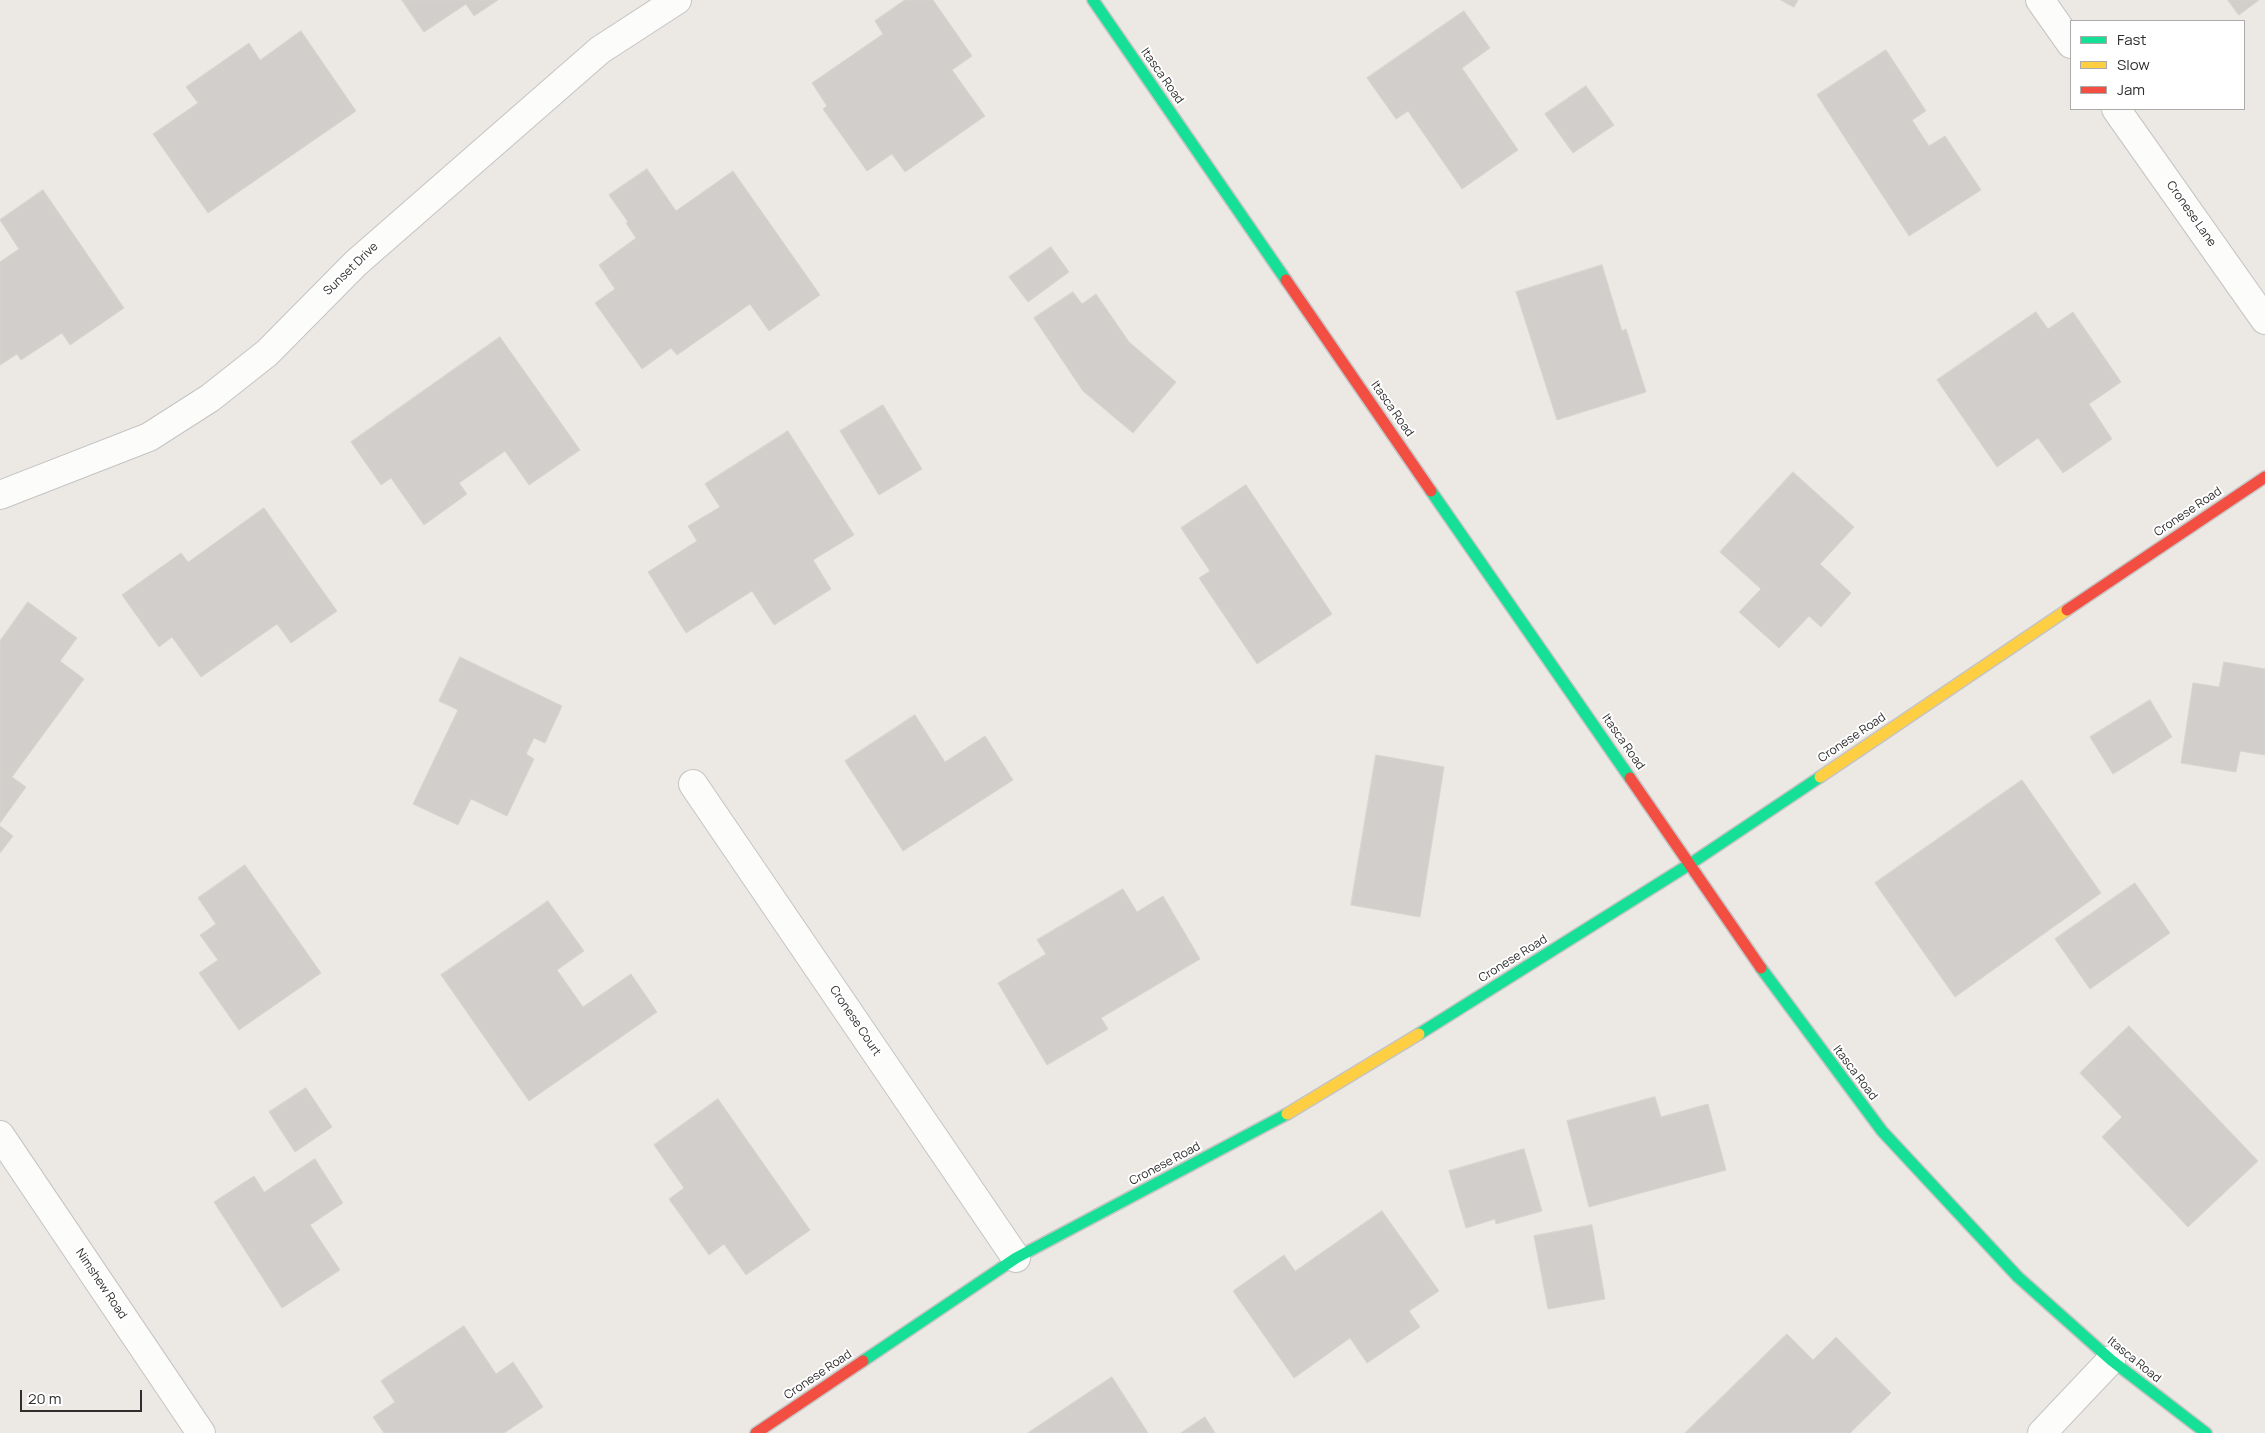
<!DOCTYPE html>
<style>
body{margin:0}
#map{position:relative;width:2265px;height:1433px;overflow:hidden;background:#ece8e4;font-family:Manrope,sans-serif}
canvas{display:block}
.legend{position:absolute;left:2070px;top:20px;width:175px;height:90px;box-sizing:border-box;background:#fff;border:1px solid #ababab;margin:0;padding:6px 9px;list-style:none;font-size:15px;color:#2e2e2e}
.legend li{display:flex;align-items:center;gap:10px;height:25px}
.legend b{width:25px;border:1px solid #ababab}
.scale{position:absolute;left:20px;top:1390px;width:122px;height:22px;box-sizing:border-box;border:2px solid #2e2e2e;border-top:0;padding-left:6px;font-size:15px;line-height:18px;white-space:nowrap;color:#2e2e2e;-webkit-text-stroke:4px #fff;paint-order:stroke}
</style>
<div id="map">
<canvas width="2265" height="1433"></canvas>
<ul class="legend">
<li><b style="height:6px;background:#16e098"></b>Fast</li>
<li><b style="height:6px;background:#ffcf43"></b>Slow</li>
<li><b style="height:6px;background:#f24e42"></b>Jam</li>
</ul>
<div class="scale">20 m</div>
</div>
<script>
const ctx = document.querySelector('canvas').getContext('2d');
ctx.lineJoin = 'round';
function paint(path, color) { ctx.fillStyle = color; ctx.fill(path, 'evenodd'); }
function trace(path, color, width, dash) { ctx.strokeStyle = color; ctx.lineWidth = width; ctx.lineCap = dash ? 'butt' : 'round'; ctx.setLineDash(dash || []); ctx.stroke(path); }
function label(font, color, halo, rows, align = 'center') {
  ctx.font = font + ' Manrope,sans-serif'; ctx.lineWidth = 4; ctx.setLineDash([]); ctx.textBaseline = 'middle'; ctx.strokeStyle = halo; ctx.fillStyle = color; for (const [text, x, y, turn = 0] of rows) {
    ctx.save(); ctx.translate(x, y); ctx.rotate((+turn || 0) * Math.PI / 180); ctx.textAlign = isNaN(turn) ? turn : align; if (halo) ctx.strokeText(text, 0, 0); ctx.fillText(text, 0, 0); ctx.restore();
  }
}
const building = new Path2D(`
 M402,0h96l-24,16 -8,-12 -42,28z
 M905,0h28l39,56 -20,14 33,46 -80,56 -13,-18 -25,17 -44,-62 4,-3 -15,-23 71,-49 -8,-13z
 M1781,0h17l-4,7z
 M2228,0h31l-20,15z
 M1464,11l26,37 -28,20 56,82 -56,39 -54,-78 -12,8 -29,-41z
 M301,31l55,80 -148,102 -55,-79 45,-31 -12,-16 63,-44 11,17z
 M1886,50l40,61 -14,9 17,26 16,-10 36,54 -72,46 -92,-141z
 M1586,86l28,39 -41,28 -28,-39z
 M647,169l29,42 57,-40 87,124 -51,36 -19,-27 -73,51 -6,-7 -29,21 -47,-66 20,-14 -16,-24 37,-27 -10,-15 2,-1 -19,-27z
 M43,190l81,118 -54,37 -8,-12 -41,27 -4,-6 -17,11v-103l19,-13 -19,-29z
 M1051,247l18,25 -41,30 -19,-25z
 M1602,265l20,66 4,-2 20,63 -89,28 -41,-128z
 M1073,292l9,12 14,-10 33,48 47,40 -43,51 -50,-42 -49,-73z
 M2036,312l12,17 25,-17 48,70 -32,22 23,35 -49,34 -25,-35 -41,29 -60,-87z
 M500,337l80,113 -51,35 -24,-34 -46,32 8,11 -43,31 -33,-47 -10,7 -30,-43z
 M883,405l39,64 -43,26 -39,-64z
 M788,431l66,104 -41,25 18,29 -57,36 -22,-34 -66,42 -38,-61 49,-31 -9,-15 32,-19 -15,-23z
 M1793,472l61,55 -34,37 31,29 -30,34 -12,-11 -30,32 -40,-36 22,-23 -41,-37z
 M1246,485l86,129 -75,50 -58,-86 11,-7 -29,-43z
 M264,508l73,103 -46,32 -14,-19 -76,53 -29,-40 -13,10 -37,-52 59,-42 7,9z
 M28,602l49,36 -17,23 24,18 -72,98 14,10 -26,36v-182z
 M460,657l102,49 -17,37 -11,-5 -8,16 8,5 -27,57 -36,-17 -13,26 -45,-21 45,-94 -19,-9z
 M2224,662l41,7v86l-25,-4 -4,21 -55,-9 12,-80 26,4z
 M2150,700l22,37 -59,37 -23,-37z
 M915,715l30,47 40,-26 28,44 -110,71 -58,-90z
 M1376,755l68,12 -24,150 -69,-12z
 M2022,780l79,113 -146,104 -80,-114z
 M0,826l13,10 -13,17z
 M245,865l76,108 -82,57 -40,-57 19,-13 -18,-25 16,-11 -18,-26z
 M2135,883l35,50 -80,56 -35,-50z
 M1123,889l14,23 26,-16 37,63 -99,59 7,11 -61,36 -49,-82 48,-29 -9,-14z
 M548,901l36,50 -27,19 26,37 48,-33 26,38 -128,89 -88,-126z
 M2129,1026l129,135 -70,66 -86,-90 20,-20 -42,-44z
 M306,1088l26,39 -37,25 -26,-40z
 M1655,1097l6,20 47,-13 18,66 -137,37 -22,-86z
 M718,1099l92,131 -64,45 -22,-31 -15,11 -40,-56 15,-11 -30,-43z
 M1524,1149l18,62 -46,13 -1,-5 -29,9 -17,-57z
 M315,1159l28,44 -33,22 30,45 -58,38 -68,-106 40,-26 10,16z
 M1382,1211l57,80 -30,20 11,16 -53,36 -17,-25 -56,40 -61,-87 51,-36 11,16z
 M1592,1225l13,74 -57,10 -14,-73z
 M464,1326l32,48 17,-12 30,45 -39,26h-120l-11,-16 22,-15 -14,-21z
 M1787,1334l26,26 23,-23 55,56 -41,40h-165z
 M1112,1377l36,56h-120z
 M1205,1417l10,16h-34z`);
paint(building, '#d1cecb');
trace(building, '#d7d4d0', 1);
const street = new Path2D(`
 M2040,0l31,44
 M2116,109l149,211
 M0,495l149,-58 61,-39 57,-45 89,-90 244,-213 77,-50
 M693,784l323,474
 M0,1135l201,298
 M2042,1433l69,-73`);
const fast = new Path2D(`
 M1093,0l193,280
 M1431,491l199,287
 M1761,968l121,163 136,146 93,83 95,73
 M1419,1034l271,-170 130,-87
 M863,1361l153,-103 271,-144`);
const slow = new Path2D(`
 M1820,777l247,-167
 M1287,1114l132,-80`);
const jam = new Path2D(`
 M1286,280l145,211
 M2067,610l198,-133
 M1630,778l131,190
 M756,1433l107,-72`);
trace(street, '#c5c4c5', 30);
trace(fast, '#c5c4c5', 14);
trace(slow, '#c5c4c5', 14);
trace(jam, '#c5c4c5', 14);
trace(street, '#fcfcfb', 28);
trace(fast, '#16e098', 11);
trace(slow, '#ffcf43', 11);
trace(jam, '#f24e42', 11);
label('12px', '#2e2e2e', '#fff', [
 ["Itasca Road",1162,76,55],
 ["Cronese Lane",2191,214,55],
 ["Sunset Drive",351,269,-44],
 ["Itasca Road",1392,409,55],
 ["Cronese Road",2188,512,-34],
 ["Cronese Road",1852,738,-34],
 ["Itasca Road",1623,742,55],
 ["Cronese Road",1513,959,-32],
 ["Cronese Court",855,1021,56],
 ["Itasca Road",1855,1073,53],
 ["Cronese Road",1165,1164,-28],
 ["Nimshew Road",101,1284,56],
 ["Itasca Road",2134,1360,39],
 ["Cronese Road",818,1375,-34]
]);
</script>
